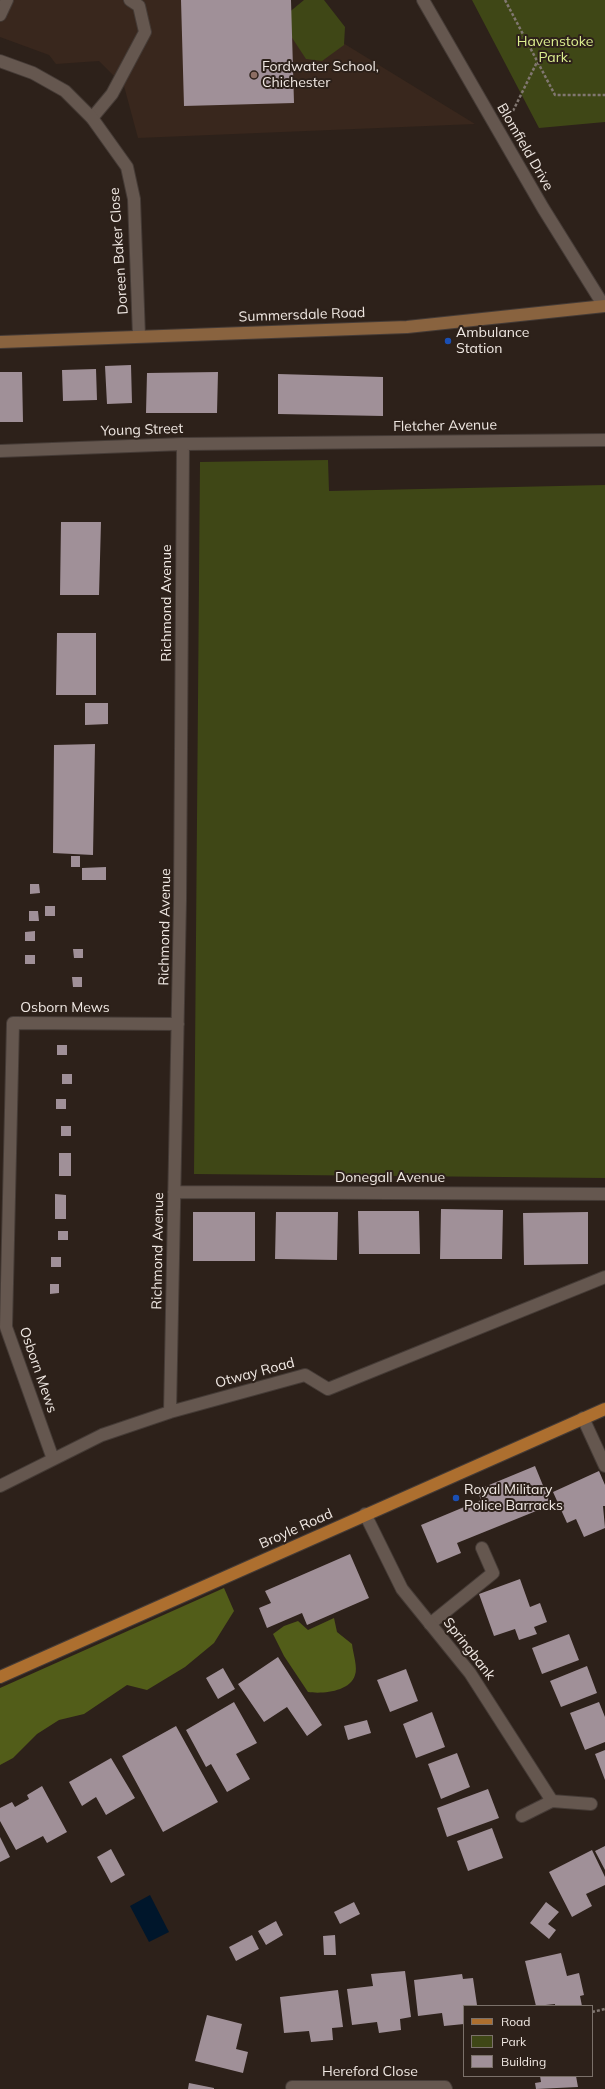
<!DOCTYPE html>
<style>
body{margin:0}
#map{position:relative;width:605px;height:2089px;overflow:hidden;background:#2d211a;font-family:Mulish,sans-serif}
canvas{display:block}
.legend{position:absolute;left:463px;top:2005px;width:130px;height:72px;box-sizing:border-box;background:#2d211a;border:1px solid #7b716a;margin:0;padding:5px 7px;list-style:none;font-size:12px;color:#f0e8e3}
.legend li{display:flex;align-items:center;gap:8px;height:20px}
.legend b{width:20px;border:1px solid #7b716a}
</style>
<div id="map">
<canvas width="605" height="2089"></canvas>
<ul class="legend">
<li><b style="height:5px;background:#ad6f2f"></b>Road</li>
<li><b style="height:11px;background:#3f4716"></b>Park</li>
<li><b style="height:11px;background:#a09098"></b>Building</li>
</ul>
</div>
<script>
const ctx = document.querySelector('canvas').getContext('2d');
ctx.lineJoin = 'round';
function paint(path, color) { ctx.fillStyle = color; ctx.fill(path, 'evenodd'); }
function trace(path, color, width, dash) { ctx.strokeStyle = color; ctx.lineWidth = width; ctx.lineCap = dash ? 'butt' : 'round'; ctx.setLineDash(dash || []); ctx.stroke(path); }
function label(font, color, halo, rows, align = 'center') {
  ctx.font = font + ' Mulish,sans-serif'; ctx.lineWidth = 4; ctx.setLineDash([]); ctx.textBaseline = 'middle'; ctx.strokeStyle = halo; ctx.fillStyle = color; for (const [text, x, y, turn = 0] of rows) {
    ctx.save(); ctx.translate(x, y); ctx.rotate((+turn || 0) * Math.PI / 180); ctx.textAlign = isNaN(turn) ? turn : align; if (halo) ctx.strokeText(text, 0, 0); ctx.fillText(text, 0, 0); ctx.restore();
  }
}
paint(new Path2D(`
 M0,0h273l202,124 -337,14 -14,-52 -25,-25 -43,3 -7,-9 -49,-18z`), '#39271d');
paint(new Path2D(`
 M304,0h20l21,27 -1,18 -22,16 -16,-2 -21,-32 2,-13z
 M472,0h133v122l-66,6z
 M328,460l1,31 276,-6v693l-411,-4 6,-712z`), '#3f4716');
paint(new Path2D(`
 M224,1588l10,23 -20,32 -29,24 -38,23 -20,-5 -43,29 -25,6 -22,14 -24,24 -13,7v-77z
 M334,1618l3,14 15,12c1,9 6,24 3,31 -5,17 -33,19 -47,17l-24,-36 -11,-22 11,-8 14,-5 10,9z`), '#525d19');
paint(new Path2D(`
 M150,1895l19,37 -20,10 -19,-36z`), '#00162b');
paint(new Path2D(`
 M181,0h110l3,103 -110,3z
 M131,365l1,38 -25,1 -2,-38z
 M96,369l1,31 -34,1 -1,-31z
 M0,372h22l1,50h-23z
 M218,372l-1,41h-71l1,-40z
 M278,374l105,3v39l-105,-2z
 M61,522h40l-2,73h-39z
 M57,633h39v62h-40z
 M85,703h23v21l-23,1z
 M95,744l-2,111 -40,-2 1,-108z
 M71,856h9v11h-9z
 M106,867v13h-24v-12z
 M30,884h9l1,9 -10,1z
 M45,906h10v10h-10z
 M29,911h9l1,10h-10z
 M35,931v10h-10v-9z
 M73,949h10v9h-9z
 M25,955h10v9h-10z
 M72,977h10v10h-9z
 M57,1045h10v10h-10z
 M62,1074h10v10h-10z
 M56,1099h10v10h-10z
 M61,1126h10v10h-10z
 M59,1153h12v23h-12z
 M55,1194l11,1v24h-11z
 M441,1209l62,1 -1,49h-62z
 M358,1211h61l1,43h-61z
 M193,1212h62v49h-62z
 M276,1212h62l-1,48 -62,-1z
 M588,1212v52l-64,1 -1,-52z
 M58,1231h10v9h-10z
 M51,1257h10v10h-10z
 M50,1284h9v9l-9,1z
 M535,1466l16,39 -94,38 4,10 -24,10 -16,-38 60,-25 -4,-10z
 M599,1471l6,14v21h-2l2,22 -21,9 -8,-18 -9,4 -14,-31z
 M350,1554l19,44 -62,27 -5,-12 -35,15 -8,-20 12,-5 -6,-12z
 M520,1579l10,28 10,-4 7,19 -13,5 3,7 -18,6 -4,-11 -21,7 -15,-42z
 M569,1634l10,26 -37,14 -10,-26z
 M278,1657l44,68 -15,11 -20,-29 -23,15 -26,-38z
 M587,1666l10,27 -36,14 -11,-26z
 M223,1668l12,21 -17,10 -12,-21z
 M406,1669l12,32 -28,11 -13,-32z
 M234,1702l23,41 -21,11 14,25 -23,13 -16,-28 -5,3 -20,-37z
 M599,1702l6,15v25l-20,8 -15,-37z
 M432,1712l13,35 -29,11 -13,-34z
 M367,1720l4,13 -23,7 -4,-14z
 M176,1726l42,76 -55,30 -41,-76z
 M605,1750v30l-10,-26z
 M457,1753l13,34 -29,12 -13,-35z
 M111,1758l24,40 -29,17 -10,-18 -14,9 -13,-24z
 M42,1786l25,46 -20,11 -4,-7 -27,14 -16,-29v-13l12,-6 3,5 14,-8 -2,-4z
 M488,1789l11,29 -52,19 -10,-29z
 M492,1828l11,30 -35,13 -11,-30z
 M0,1837l10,20 -10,5z
 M605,1846v24l-10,-19z
 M111,1849l14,26 -14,8 -14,-26z
 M592,1850l13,27v8l-19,9 6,12 -20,11 -23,-45z
 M354,1902l6,12 -20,10 -6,-12z
 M546,1902l13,10 -11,12 8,6 -7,9 -19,-16z
 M276,1921l7,14 -17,10 -8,-14z
 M252,1935l7,14 -23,12 -7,-14z
 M335,1935l1,20h-12l-1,-19z
 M561,1953l6,23 12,-3 5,22 -4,1 2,10h-27v-2l-19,2 -11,-45z
 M405,1971l6,46 -11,2 1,11 -22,3 -2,-11 -25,3 -5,-36 26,-3 -2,-12z
 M462,1974l1,5 10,-1 4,27 -13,1v18l-20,2 -2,-13 -24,3 -4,-36z
 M338,1990l5,37 -11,1 1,12 -22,2 -2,-11 -25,2 -4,-36z
 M207,2015l35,9 -6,25 12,3 -5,21 -48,-12z
 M540,2076h36l2,11 -42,2 -1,-6 6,-1z
 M189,2083l25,5v1h-26z`), '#a09098');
const lane = new Path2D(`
 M0,15l7,-15
 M92,118l20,-24 33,-62 -6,-26 -9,-6
 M583,1418l22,48
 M430,1624l63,-51 -11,-25`);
const street = new Path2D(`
 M423,0l120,208 61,98
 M0,61l33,12 32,18 27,27 35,49 7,32 5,137
 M0,451l183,-7 422,-4
 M174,1192l431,2
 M170,1412l10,-511 3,-457
 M53,1459l-47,-132 7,-304 165,1
 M0,1486l102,-51 68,-23 135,-37 23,14 277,-112
 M365,1514l37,75 68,84 82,128
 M522,1816l30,-15 39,3
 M292,2087h153l1,2`);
const secondary = new Path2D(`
 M0,342l407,-15 198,-21`);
const primary = new Path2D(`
 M0,1677l605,-268`);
trace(lane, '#453b36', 14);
trace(street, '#453b36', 14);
trace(secondary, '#453b36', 14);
trace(primary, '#453b36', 14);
trace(new Path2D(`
 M505,0l50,95h50
 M513,111l24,-49
 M592,2012l13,-3`), '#817771', 2.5, [3, 2]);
trace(lane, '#65574f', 12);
trace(street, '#65574f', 12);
trace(secondary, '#89633f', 12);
trace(primary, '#ad6f2f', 12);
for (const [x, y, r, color] of [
 [254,75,4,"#8d6e63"],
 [448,341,4,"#1a4fb4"],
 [456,1498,4,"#1a4fb4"]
]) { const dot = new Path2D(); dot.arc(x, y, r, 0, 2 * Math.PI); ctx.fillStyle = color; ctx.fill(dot); trace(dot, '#2d211a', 1.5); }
label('14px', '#dbee8f', '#2d211a', [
 ["Havenstoke",555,42],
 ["Park.",555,58]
]);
label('14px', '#f0e8e3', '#2d211a', [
 ["Fordwater School,",262,67],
 ["Chichester",262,83],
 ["Ambulance",456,333],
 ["Station",456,349],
 ["Royal Military",464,1490],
 ["Police Barracks",464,1506]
], 'left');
label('14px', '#f0e8e3', '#2d211a', [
 ["Blomfield Drive",525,147,60],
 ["Doreen Baker Close",119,251,-94],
 ["Summersdale Road",302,315,-2],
 ["Fletcher Avenue",445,426,-1],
 ["Young Street",142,430,-2],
 ["Richmond Avenue",167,603,-90],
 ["Richmond Avenue",165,927,-89],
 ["Osborn Mews",65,1008],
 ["Donegall Avenue",390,1178],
 ["Richmond Avenue",158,1251,-89],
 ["Osborn Mews",38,1370,71],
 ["Otway Road",255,1373,-15],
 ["Broyle Road",296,1529,-24],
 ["Springbank",469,1649,52],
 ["Hereford Close",370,2072]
]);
</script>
